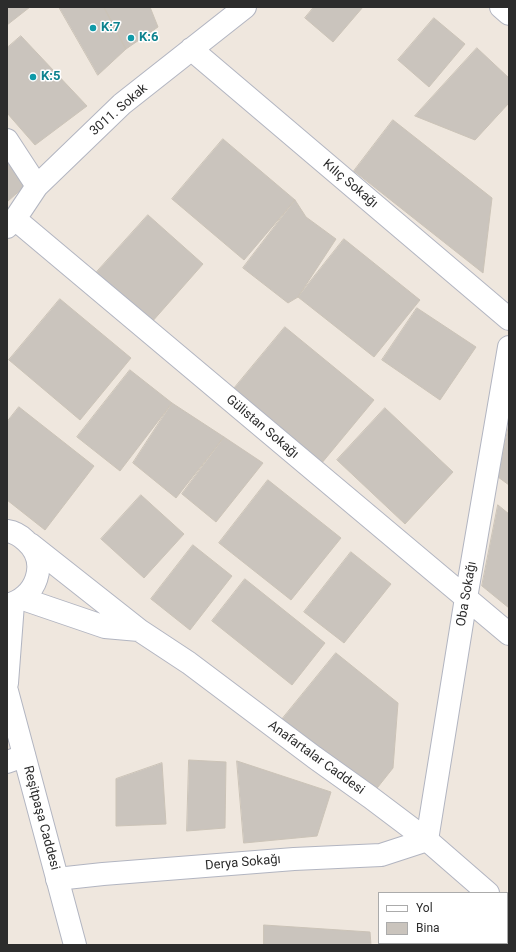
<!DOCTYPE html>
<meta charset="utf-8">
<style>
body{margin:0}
#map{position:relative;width:516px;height:952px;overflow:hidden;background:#efe7de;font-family:Roboto,sans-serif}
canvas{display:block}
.frame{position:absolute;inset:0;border:8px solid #2c2c2c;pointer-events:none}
.legend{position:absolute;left:378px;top:892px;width:130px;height:52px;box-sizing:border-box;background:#fff;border:1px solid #ababab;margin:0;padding:5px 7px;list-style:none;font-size:12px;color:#2c2c2c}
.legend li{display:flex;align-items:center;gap:8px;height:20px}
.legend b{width:20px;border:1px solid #ababab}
</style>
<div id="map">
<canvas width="516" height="952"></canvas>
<div class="frame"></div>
<ul class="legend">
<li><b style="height:5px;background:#fff"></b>Yol</li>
<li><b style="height:11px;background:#cac4bd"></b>Bina</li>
</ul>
</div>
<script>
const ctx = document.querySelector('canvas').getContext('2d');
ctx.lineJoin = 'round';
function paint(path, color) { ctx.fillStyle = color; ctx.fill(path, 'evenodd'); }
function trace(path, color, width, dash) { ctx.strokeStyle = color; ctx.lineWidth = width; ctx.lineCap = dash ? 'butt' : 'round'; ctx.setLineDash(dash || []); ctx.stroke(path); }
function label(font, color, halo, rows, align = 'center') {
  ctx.font = font + ' Roboto,sans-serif'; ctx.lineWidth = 3; ctx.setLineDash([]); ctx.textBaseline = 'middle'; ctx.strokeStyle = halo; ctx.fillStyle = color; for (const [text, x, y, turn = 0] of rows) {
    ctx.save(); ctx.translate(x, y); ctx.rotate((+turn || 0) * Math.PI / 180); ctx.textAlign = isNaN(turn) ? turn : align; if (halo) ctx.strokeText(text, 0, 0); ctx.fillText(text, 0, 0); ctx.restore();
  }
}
const building = new Path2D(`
 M7,7h23l-23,18z
 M59,7h45l22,42 -28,26z
 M104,7h46l8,20 -32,22z
 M314,7h49l-30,35 -28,-24z
 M434,18l31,26 -36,43 -31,-27z
 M21,36l66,70 -52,39 -28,-32v-65z
 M477,48l32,30v25l-34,37 -60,-24z
 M393,120l99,78 -9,75 -129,-102z
 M223,139l72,61 -51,60 -72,-61z
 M7,161l19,24 -19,17z
 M295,200l11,17 30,22 -38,58 -10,6 -45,-35z
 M148,215l55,49 -52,59 -56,-49z
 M344,239l76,61 -46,57 -76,-60z
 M60,299l71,59 -51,62 -71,-60z
 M417,308l59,39 -36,53 -58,-40z
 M285,327l89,73 -53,64 -89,-73z
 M130,370l42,33 -52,68 -43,-34z
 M172,403l52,34 -48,61 -43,-35z
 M19,407l75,59 -49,64 -38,-30v-78z
 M385,408l68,64 -48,52 -68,-64z
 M509,424v61l-11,-8z
 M224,437l39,26 -47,59 -34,-28z
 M268,480l73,58 -50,62 -72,-57z
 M141,495l43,39 -40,44 -43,-39z
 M498,505l11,9v94l-27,-22z
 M193,545l39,31 -42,54 -39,-31z
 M351,552l40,32 -47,59 -40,-31z
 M245,579l80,64 -33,42 -80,-64z
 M336,653l62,50 -5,65 -23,29 -91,-74z
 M189,760l37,2 -1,66 -38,3z
 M237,761l94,31 -14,44 -73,7z
 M162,763l4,61 -50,2v-47z
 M264,925l106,7 1,13h-107z
 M398,943h78l2,2h-80z`);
paint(building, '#cac4bd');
trace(building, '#cbc3b7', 1);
const minor = new Path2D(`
 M501,7l8,7
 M191,49l318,270
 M7,140l30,46
 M15,219l494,415
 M7,227l8,-8 22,-33 85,-82 123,-97
 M7,762l17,-6
 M57,879l46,-5 191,-15 87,-4 46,-15 39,-242 43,-251`);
const tertiary = new Path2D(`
 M7,683l6,-79
 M7,691l68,254`);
const secondary = new Path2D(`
 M7,531c7,1 14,5 19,10 24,21 10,58 -19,64
 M30,544l109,86 50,33 125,94 56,40 57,43 61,53
 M23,599l82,28 34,3
 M507,909l2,2`);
trace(minor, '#b2b5c1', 24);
trace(tertiary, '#b2b5c1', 24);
trace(secondary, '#b2b5c1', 24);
trace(minor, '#fff', 22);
trace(tertiary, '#fff', 22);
trace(secondary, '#fff', 22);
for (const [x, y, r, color] of [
 [93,28,4,"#0f9aa8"],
 [131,38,4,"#0f9aa8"],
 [33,77,4,"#0f9aa8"]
]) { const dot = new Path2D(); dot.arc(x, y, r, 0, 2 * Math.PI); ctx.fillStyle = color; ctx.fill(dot); trace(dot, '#fff', 1.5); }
label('bold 13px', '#0d838f', '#fff', [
 ["K:7",101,28],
 ["K:6",139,38],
 ["K:5",41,77]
], 'left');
label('13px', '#2c2c2c', '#fff', [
 ["3011. Sokak",119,110,-41],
 ["Kılıç Sokağı",350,184,40],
 ["Gülistan Sokağı",262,427,40],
 ["Oba Sokağı",467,594,-80],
 ["Anafartalar Caddesi",316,758,36],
 ["Reşitpaşa Caddesi",41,818,75],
 ["Derya Sokağı",243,863,-5]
]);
</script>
